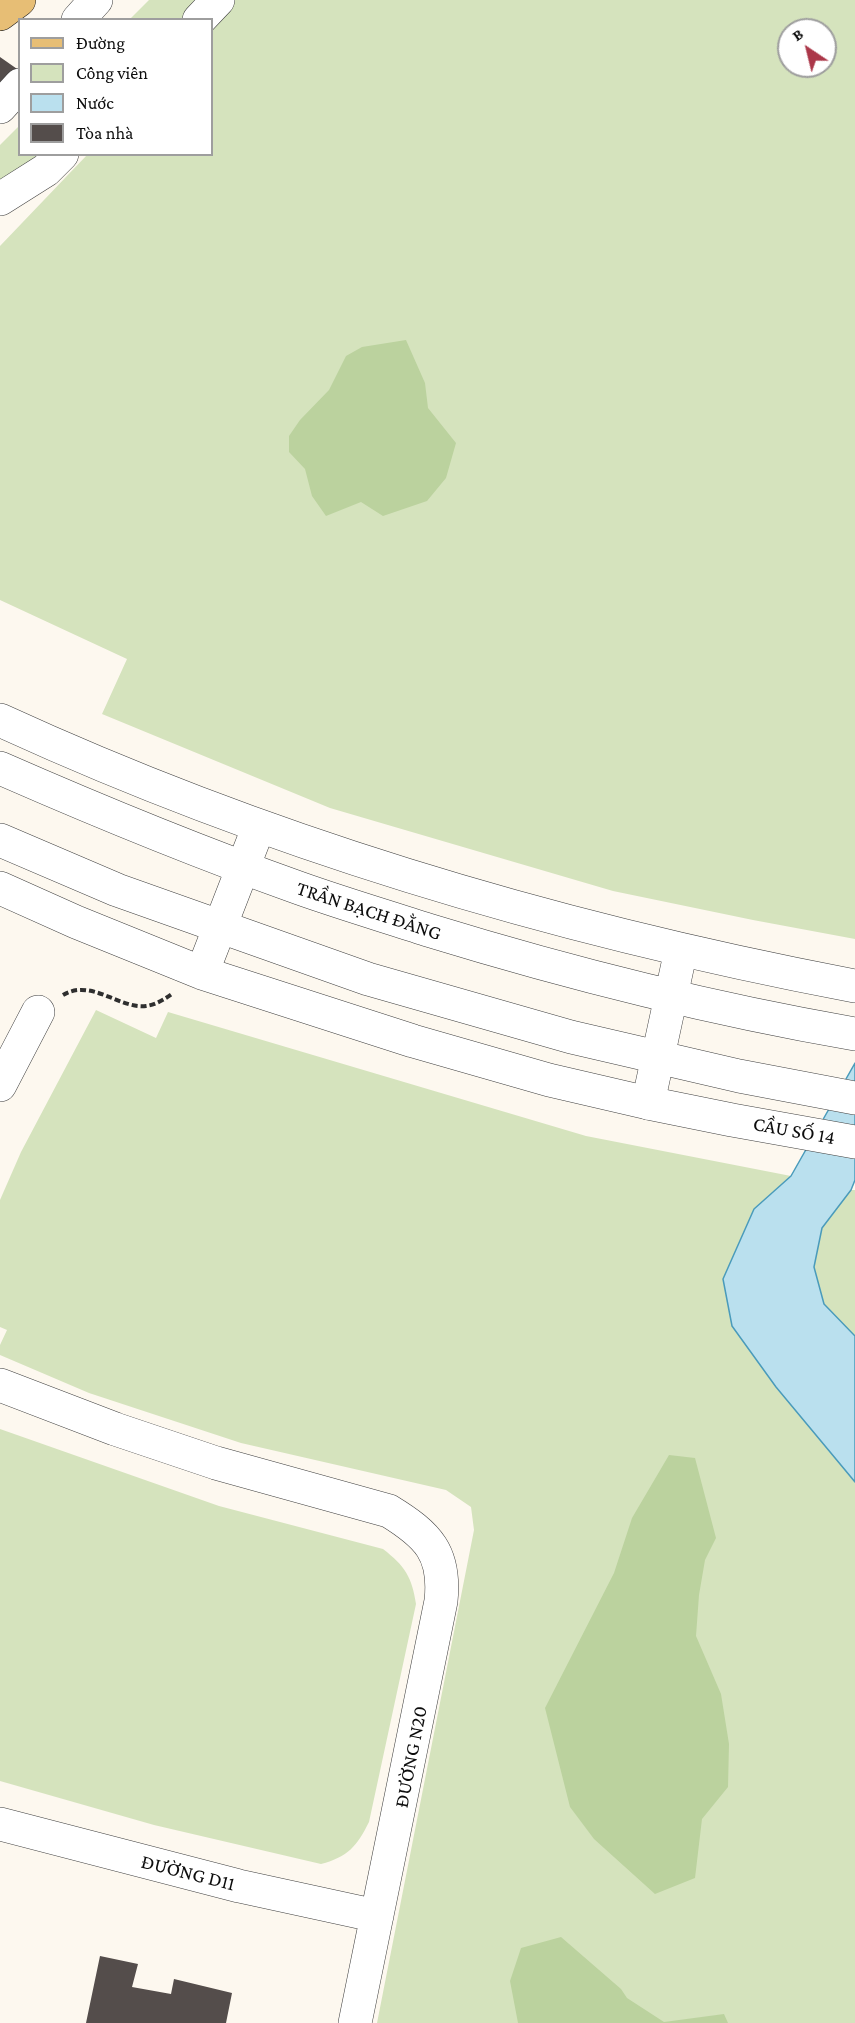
<!DOCTYPE html>
<meta charset="utf-8">
<style>
body{margin:0}
#map{position:relative;width:855px;height:2023px;overflow:hidden;background:#fdf8ef;font-family:"Crimson Pro",serif}
canvas{display:block}
.legend{position:absolute;left:18px;top:18px;width:195px;height:138px;box-sizing:border-box;background:#fff;border:2px solid #9e9e9e;margin:0;padding:8px 10px;list-style:none;font-size:18px;color:#0d0d0d}
.legend li{display:flex;align-items:center;gap:12px;height:30px}
.legend b{width:30px;border:2px solid #9e9e9e}
.north{position:absolute;left:777px;top:18px;width:60px;height:60px;box-sizing:border-box;background:#fff;border:2px solid #9e9e9e;border-radius:50%;rotate:325deg;font-size:16px;font-weight:700;line-height:24px;text-align:center;color:#0d0d0d}
.north::after{content:'';display:block;margin:auto;width:21px;height:27px;background:#ab3749;clip-path:polygon(50% 0,100% 100%,50% 72%,0 100%)}
</style>
<div id="map">
<canvas width="855" height="2023"></canvas>
<ul class="legend">
<li><b style="height:8px;background:#e7be75"></b>Đường</li>
<li><b style="height:16px;background:#d5e3bd"></b>Công viên</li>
<li><b style="height:16px;background:#bae0ee"></b>Nước</li>
<li><b style="height:16px;background:#544d4b"></b>Tòa nhà</li>
</ul>
<div class="north">B</div>
</div>
<script>
const ctx = document.querySelector('canvas').getContext('2d');
ctx.lineJoin = 'round';
function paint(path, color) { ctx.fillStyle = color; ctx.fill(path, 'evenodd'); }
function trace(path, color, width, dash) { ctx.strokeStyle = color; ctx.lineWidth = width; ctx.lineCap = dash ? 'butt' : 'round'; ctx.setLineDash(dash || []); ctx.stroke(path); }
function label(font, color, halo, rows, align = 'center') {
  ctx.font = font + ' "Crimson Pro",serif'; ctx.lineWidth = 6; ctx.setLineDash([]); ctx.textBaseline = 'middle'; ctx.strokeStyle = halo; ctx.fillStyle = color; for (const [text, x, y, turn = 0] of rows) {
    ctx.save(); ctx.translate(x, y); ctx.rotate((+turn || 0) * Math.PI / 180); ctx.textAlign = isNaN(turn) ? turn : align; if (halo) ctx.strokeText(text, 0, 0); ctx.fillText(text, 0, 0); ctx.restore();
  }
}
paint(new Path2D(`
 M149,0h56l-20,19 -56,1z
 M234,0h621v939l-102,-19 -140,-29 -283,-83 -228,-94 25,-55 -127,-59v-354l87,-91 125,-1v-130zM789,30h36v36h-36z
 M19,126l1,28 28,1 -48,33v-43z
 M96,1010l60,28 12,-26 418,124 205,40 -37,33 -31,70 9,47 44,61 79,95v541h-478l97,-493 -3,-23 -25,-17 -205,-47 -152,-50 -89,-38v-10l7,-15 -7,-3v-127l21,-48z
 M851,1190h4v146l-32,-32 -9,-37 7,-39z
 M0,1429l219,77 164,43c22,17 29,28 33,55l-47,218c-12,24 -21,35 -48,42l-167,-39 -154,-44z`), '#d5e3bd');
paint(new Path2D(`
 M406,340l19,43 3,25 28,35 -10,35 -19,23 -44,15 -22,-14 -35,14 -14,-20 -7,-27 -16,-17v-16l11,-16 29,-30 17,-34 16,-9z
 M669,1455l26,3 21,80 -11,22 -6,35 -3,41 25,58 8,50 -1,43 -26,32 -7,59 -40,16 -61,-55 -24,-32 -25,-99 69,-135 18,-55z
 M561,1937l60,52 6,9 37,24 60,-8 4,9h-210l-8,-42 11,-33z`), '#bbd29e');
const water = new Path2D(`
 M855,1063v117l-4,10 -29,38 -8,39 10,37 31,32v146l-79,-95 -44,-61 -9,-47 31,-70 37,-33z`);
paint(water, '#bae0ee');
trace(water, '#4a9bbb', 1.5);
paint(new Path2D(`
 M0,57l20,14 -20,19z
 M100,1956l38,8 -6,23 39,7 3,-15 58,14 -6,30h-140z`), '#544d4b');
const minor = new Path2D(`
 M199,20l19,-20
 M0,199l46,-29 16,-16
 M0,720c274,126 560,210 855,266
 M0,888l76,34 126,51 211,68 136,39 99,23 84,17 123,22
 M202,973l57,-147
 M0,1085l38,-73
 M0,1385l115,44 101,34 173,48c39,24 57,42 52,90l-86,422
 M0,1824l239,62 138,30`);
const tertiary = new Path2D(`
 M78,20l18,-20
 M0,107l20,-22
 M0,768c98,43 198,84 299,120 42,15 86,28 129,42 140,43 283,79 427,104
 M0,840l117,50 251,89 203,58 168,39 116,22
 M648,1103l33,-153`);
const primary = new Path2D(`
 M0,14l19,-14`);
trace(minor, '#404040', 34);
trace(tertiary, '#404040', 34);
trace(primary, '#1e1e1e', 34);
trace(new Path2D(`
 M63,995c28,-17 56,14 83,11 9,-1 19,-7 26,-12`), '#2f2f2f', 4, [6, 3]);
trace(minor, '#fff', 33);
trace(tertiary, '#fff', 33);
trace(primary, '#e7be75', 33);
label('20px', '#0d0d0d', '#fff', [
 ["TRẦN BẠCH ĐẰNG",369,911,18],
 ["CẦU SỐ 14",794,1131,10],
 ["ĐƯỜNG N20",411,1757,-79],
 ["ĐƯỜNG D11",188,1873,14]
]);
</script>
